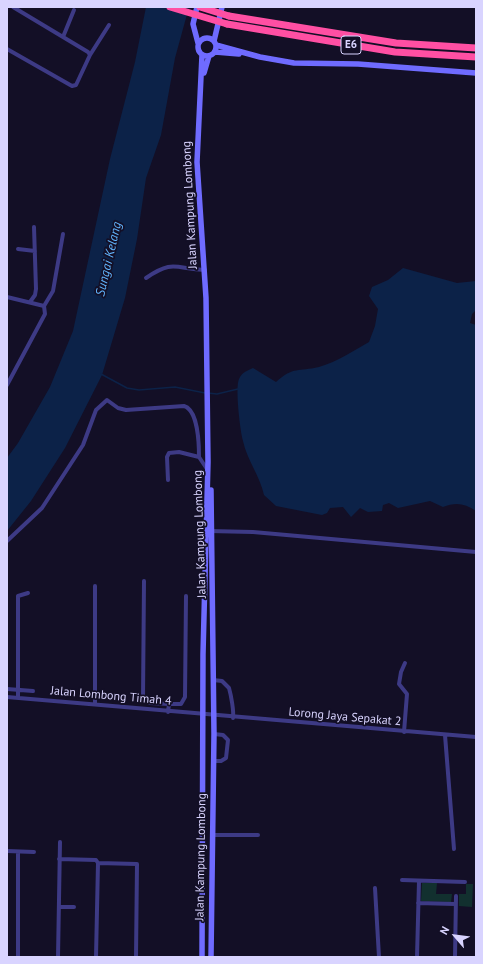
<!DOCTYPE html>
<style>
body{margin:0}
#map{position:relative;width:483px;height:964px;overflow:hidden;background:#130f26;font-family:"PT Sans",sans-serif}
canvas{display:block}
.frame{position:absolute;inset:0;border:8px solid #d9d4ff;pointer-events:none}
.north{position:absolute;left:435px;top:916px;width:40px;height:40px;-webkit-text-stroke:3px #130f26;paint-order:stroke;rotate:298deg;font-size:11px;font-weight:700;line-height:16px;text-align:center;color:#d9d4ff}
.north::after{content:'';display:block;margin:auto;width:14px;height:18px;background:#d9d4ff;clip-path:polygon(50% 0,100% 100%,50% 72%,0 100%)}
</style>
<div id="map">
<canvas width="483" height="964"></canvas>
<div class="frame"></div>
<div class="north">N</div>
</div>
<script>
const ctx = document.querySelector('canvas').getContext('2d');
ctx.lineJoin = 'round';
function paint(path, color) { ctx.fillStyle = color; ctx.fill(path, 'evenodd'); }
function trace(path, color, width, dash) { ctx.strokeStyle = color; ctx.lineWidth = width; ctx.lineCap = dash ? 'butt' : 'round'; ctx.setLineDash(dash || []); ctx.stroke(path); }
function label(font, color, halo, rows, align = 'center') {
  ctx.font = font + ' "PT Sans",sans-serif'; ctx.lineWidth = 3.5; ctx.setLineDash([]); ctx.textBaseline = 'middle'; ctx.strokeStyle = halo; ctx.fillStyle = color; for (const [text, x, y, turn = 0] of rows) {
    ctx.save(); ctx.translate(x, y); ctx.rotate((+turn || 0) * Math.PI / 180); ctx.textAlign = isNaN(turn) ? turn : align; if (halo) ctx.strokeText(text, 0, 0); ctx.fillText(text, 0, 0); ctx.restore();
  }
}
paint(new Path2D(`
 M422,883h15l-1,11h16l-1,8 -30,-1z
 M466,884h7l-1,23 -13,-1v-12h7z`), '#12302f');
paint(new Path2D(`
 M146,7h43l-14,51 -14,77 -15,43 -9,61 -12,59 -23,77 -37,73 -34,53 -24,30v-73l11,-15 32,-56 23,-56 37,-172 25,-97z
 M403,268l54,15 19,-2v29l-4,4 -2,9 6,2v186c-11,-8 -21,-9 -33,-4l-13,-6 -32,7 -9,-5 -6,2 -1,6 -14,1 -8,-4 -9,9 -8,-10 -13,1 -3,5 -5,2 -46,-9 -12,-11c-4,-19 -17,-35 -21,-54 -3,-11 -8,-54 -4,-62 3,-7 8,-8 14,-11l23,14c18,-16 22,-10 43,-15 18,-5 34,-16 50,-25l6,-16 3,-17 -9,-13 3,-9 16,-7z`), '#0c2248');
trace(new Path2D(`
 M101,374l26,14 12,2 36,-3 30,6
 M208,393l9,1 21,-5`), '#0c2248', 1.5);
trace(new Path2D(`
 M63,37l11,-27
 M7,49l65,37 4,-1 14,-30 -2,-3 -75,-45
 M90,55l19,-30
 M18,249l17,2
 M146,278c28,-19 29,-9 59,-8
 M7,297l37,9
 M30,302l5,-7 1,-6 -2,-62
 M44,306l9,-15 10,-57
 M7,385l38,-71 -1,-8
 M168,480l-1,-23 2,-4 10,-1 20,5 8,12
 M209,531l44,1 223,20
 M7,541l35,-33 41,-63 13,-35 11,-10 11,8 8,2 58,-4c14,4 15,38 15,51
 M144,581l-1,118 7,4 19,1
 M213,680l9,1 7,7c2,7 5,23 4,30
 M7,689l26,2
 M7,697l469,40
 M18,698v-102l10,-3
 M95,704v-118
 M168,712l1,-8h12l4,-7 1,-101
 M404,732l3,-38 -8,-10 2,-12 4,-9
 M445,735l9,114
 M213,761h8l5,-3 2,-18 -5,-5 -9,-1
 M212,835h46
 M7,851l27,1
 M18,852v105
 M59,859l37,1 2,3
 M98,863l39,1 -1,93
 M402,880l63,2
 M375,888l4,69
 M418,903l37,1
 M59,907h15
 M58,957l2,-115
 M96,957l2,-94
 M417,957l2,-76
 M455,957l1,-61`), '#3d3a85', 4);
trace(new Path2D(`
 M197,7l-4,17 5,19
 M198 47a9 9 0 1 1 18 0a9 9 0 1 1-18 0Z
 M214,41l8,-34
 M216,45l44,12 34,6 64,1 118,9
 M215,52l24,2
 M204,73l5,-17
 M211,490l3,244 -3,223
 M202,957l1,-303 5,-192 -2,-164 -9,-136 5,-107`), '#6f6bff', 5.5);
trace(new Path2D(`
 M229,16l167,27 80,5
 M227,24l168,28 81,5`), '#ff4fa3', 7);
trace(new Path2D(`
 M170,7l57,17
 M200,7l29,9`), '#ff4fa3', 7);
for (const [x, y, w] of [
 [351,45,20]
]) { const box = new Path2D(); box.roundRect(x - w / 2, y - 9, w, 18, 3); ctx.fillStyle = '#130f26'; ctx.fill(box); trace(box, '#d9d4ff', 1); }
label('bold 11px', '#d9d4ff', null, [
 ["E6",351,45]
]);
label('12px', '#d9d4ff', '#130f26', [
 ["Jalan Kampung Lombong",190,205,-93],
 ["Jalan Kampung Lombong",200,534,-92],
 ["Jalan Lombong Timah 4",111,696,5],
 ["Lorong Jaya Sepakat 2",345,717,5],
 ["Jalan Kampung Lombong",201,857,-89]
]);
label('italic 13px', '#62b6ff', '#130f26', [
 ["Sungai Kelang",109,259,-77]
]);
</script>
